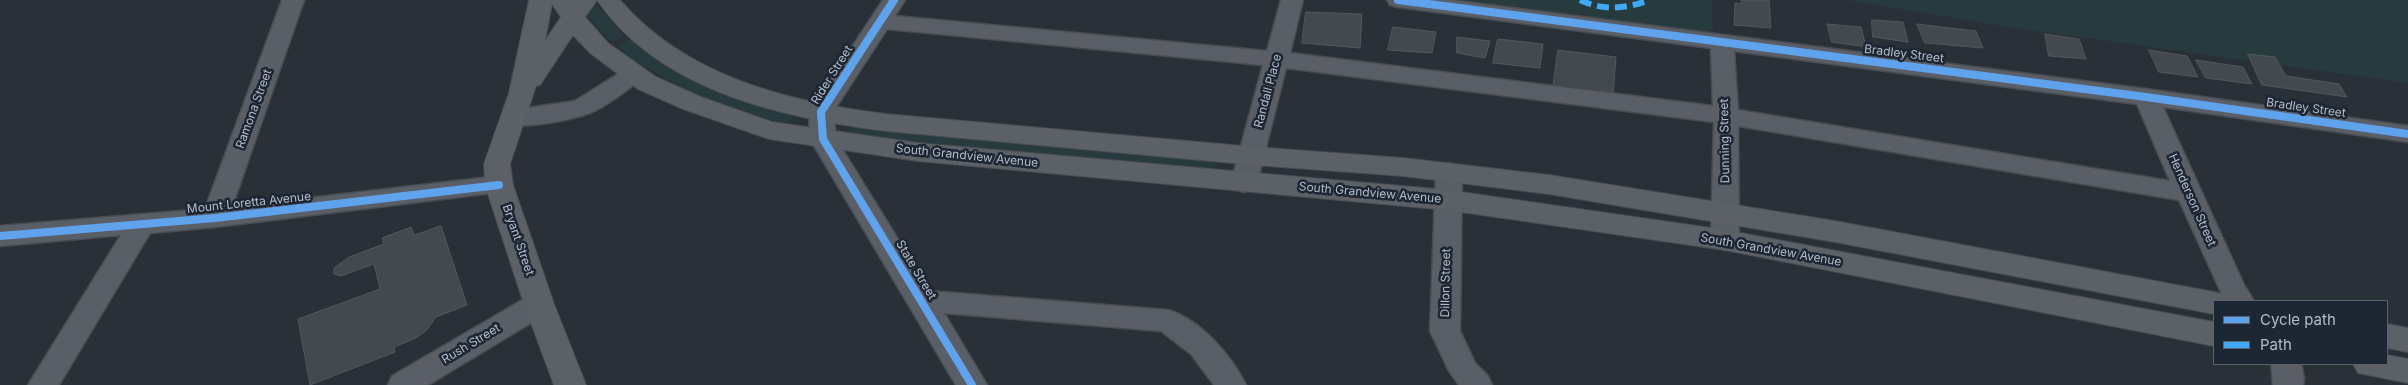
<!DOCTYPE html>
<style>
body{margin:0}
#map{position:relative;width:2408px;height:385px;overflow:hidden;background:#2a3038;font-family:Inter,sans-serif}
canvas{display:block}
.legend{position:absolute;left:2213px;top:300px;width:175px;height:65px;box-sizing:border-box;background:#1d2633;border:1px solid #59626f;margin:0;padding:6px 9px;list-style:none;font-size:15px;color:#b4bcc9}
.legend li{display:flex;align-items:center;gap:10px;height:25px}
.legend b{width:25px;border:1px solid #59626f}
</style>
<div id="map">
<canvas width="2408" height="385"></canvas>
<ul class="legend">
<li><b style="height:6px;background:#60a3ed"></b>Cycle path</li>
<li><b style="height:6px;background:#3fa9f5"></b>Path</li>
</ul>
</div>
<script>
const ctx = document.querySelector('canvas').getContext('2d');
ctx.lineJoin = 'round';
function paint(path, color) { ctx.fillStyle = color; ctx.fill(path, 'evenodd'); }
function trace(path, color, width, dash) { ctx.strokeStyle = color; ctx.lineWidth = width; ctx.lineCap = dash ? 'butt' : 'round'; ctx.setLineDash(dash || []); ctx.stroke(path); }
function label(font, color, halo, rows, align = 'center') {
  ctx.font = font + ' Inter,sans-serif'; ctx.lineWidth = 5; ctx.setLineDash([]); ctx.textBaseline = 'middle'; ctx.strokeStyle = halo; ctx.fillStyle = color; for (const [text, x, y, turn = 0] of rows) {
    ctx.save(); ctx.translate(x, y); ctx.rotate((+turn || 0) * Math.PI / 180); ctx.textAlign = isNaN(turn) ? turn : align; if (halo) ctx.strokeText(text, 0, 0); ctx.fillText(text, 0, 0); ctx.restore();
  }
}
paint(new Path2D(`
 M592,0l32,36 -12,6 -23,-25 -2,-5z
 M1463,0h249l1,37z
 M1846,0h562v83l-393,-55z
 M630,39c42,38 100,60 154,73l9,6 -4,4h-11l-84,-28 -59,-33 -17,-15z
 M852,127l359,34 5,5 -7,4 -342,-31 -20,-6z`), '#273a3e');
const building = new Path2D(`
 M1741,0h28l2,28 -37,-3 1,-22 7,1z
 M1306,12l56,2 -2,34 -58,-5z
 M1872,20l31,2 5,20 -35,-5z
 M1827,24l34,3 5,20 -34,-5z
 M1917,24l59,7 7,17 -58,-5z
 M1393,27l43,5 -4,21 -44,-3z
 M2045,34l34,5 7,20 -37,-3z
 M1457,37l33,4 -5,17 -28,-5z
 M1498,39l45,5 -3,24 -47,-5z
 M1558,50l58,7 -3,40 -60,-8z
 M2149,50l38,6 11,21 -39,-5z
 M2248,54l27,3 11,19 53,8 8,13 -85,-12z
 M2196,60l47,7 9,17 -46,-6z
 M441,226l26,79 -31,12 -10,14 -12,8 -20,8 1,5 -85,33 -12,-66 82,-30 -6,-25 -33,12 -7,-2v-6l15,-11 35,-13 -2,-6 29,-11 3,8z`);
paint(building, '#444950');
trace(building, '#52575f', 1);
const minor = new Path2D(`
 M282,0h22l-72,207 267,-31 9,3 4,6 -4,6 -293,36 -65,6 -91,152h-31l93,-150 -121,11v-20l205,-17z
 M883,0h22l-10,16 372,35 14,-51h22l-13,53 423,53 -2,-58 -313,-41 -8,-2 -3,-5h63l696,89 262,37v16l-245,-35 81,178 10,16h-29l-46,-101 -441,-74 1,114 -4,7 -10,3 -10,-3 -4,-7 3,-118 -428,-54 -29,115 -4,6 -9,3 -9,-3 -4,-6 32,-118 -376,-36 -54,83 3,27 94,152 238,19c33,10 63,45 78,75h-32l-23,-31 -30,-23 -217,-18 43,72h-31l-146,-246 -1,-27zM1734,51l403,53 33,77 -432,-71z
 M634,66l8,3 4,5 -4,5c-16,11 -34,27 -52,34 -19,7 -65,16 -85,11l-3,-6 3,-6 9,-2 61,-9 51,-32z
 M1449,163l9,3 4,6 -2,159 15,32 13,13 4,9h-33l-10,-14 -19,-40 6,-159 4,-6z
 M539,293l10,3 4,8 -4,8 -121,73h-40l4,-9 137,-80z
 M2271,364h30l3,14 -1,7h-30z`);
const major = new Path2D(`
 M529,0h91c66,77 170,102 266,114l368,33 149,11 146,17 286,46 379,71 11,3 3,6h-14v13l-379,-72 -286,-48 -146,-18 -149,-11 -368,-34c-103,-13 -227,-40 -289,-131l-12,17 23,26 48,34 45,20 71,25 146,21 529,47 278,40 489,92v24l-489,-96 -278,-40 -529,-49 -149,-22 -86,-30 -45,-20 -48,-36 -17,-18 -33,50 -4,1 -26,78 3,21 41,119 32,81h-32l-30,-81 -39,-119 -1,-21 25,-71zM552,4l9,13 -16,24z
 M2387,324l21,4v24l-21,-4z
 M2387,355l21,4v24l-50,-10 -5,-9h34z`);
trace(minor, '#484c53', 3);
trace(major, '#484c55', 2);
paint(minor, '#5a5e66');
paint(major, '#5c6168');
trace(new Path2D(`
 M1580,0c23,11 46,9 69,0`), '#3fa9f5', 6, [12, 6]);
trace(new Path2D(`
 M894,0l-73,112 2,27 149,246
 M1398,0l748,97 262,37
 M0,236l215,-18 284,-33`), '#60a3ed', 8);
label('12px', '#b4bcc9', '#1d2633', [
 ["Bradley Street",1904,54,7],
 ["Rider Street",832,75,-58],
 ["Randall Place",1268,91,-75],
 ["Bradley Street",2306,108,8],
 ["Ramona Street",254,109,-70],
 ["Dunning Street",1725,141,-91],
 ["South Grandview Avenue",967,156,6],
 ["South Grandview Avenue",1370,193,5],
 ["Henderson Street",2192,200,66],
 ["Mount Loretta Avenue",249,203,-6],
 ["Bryant Street",518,240,71],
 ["South Grandview Avenue",1771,250,10],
 ["State Street",916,270,59],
 ["Dillon Street",1446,283,-89],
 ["Rush Street",471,344,-31]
]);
</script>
